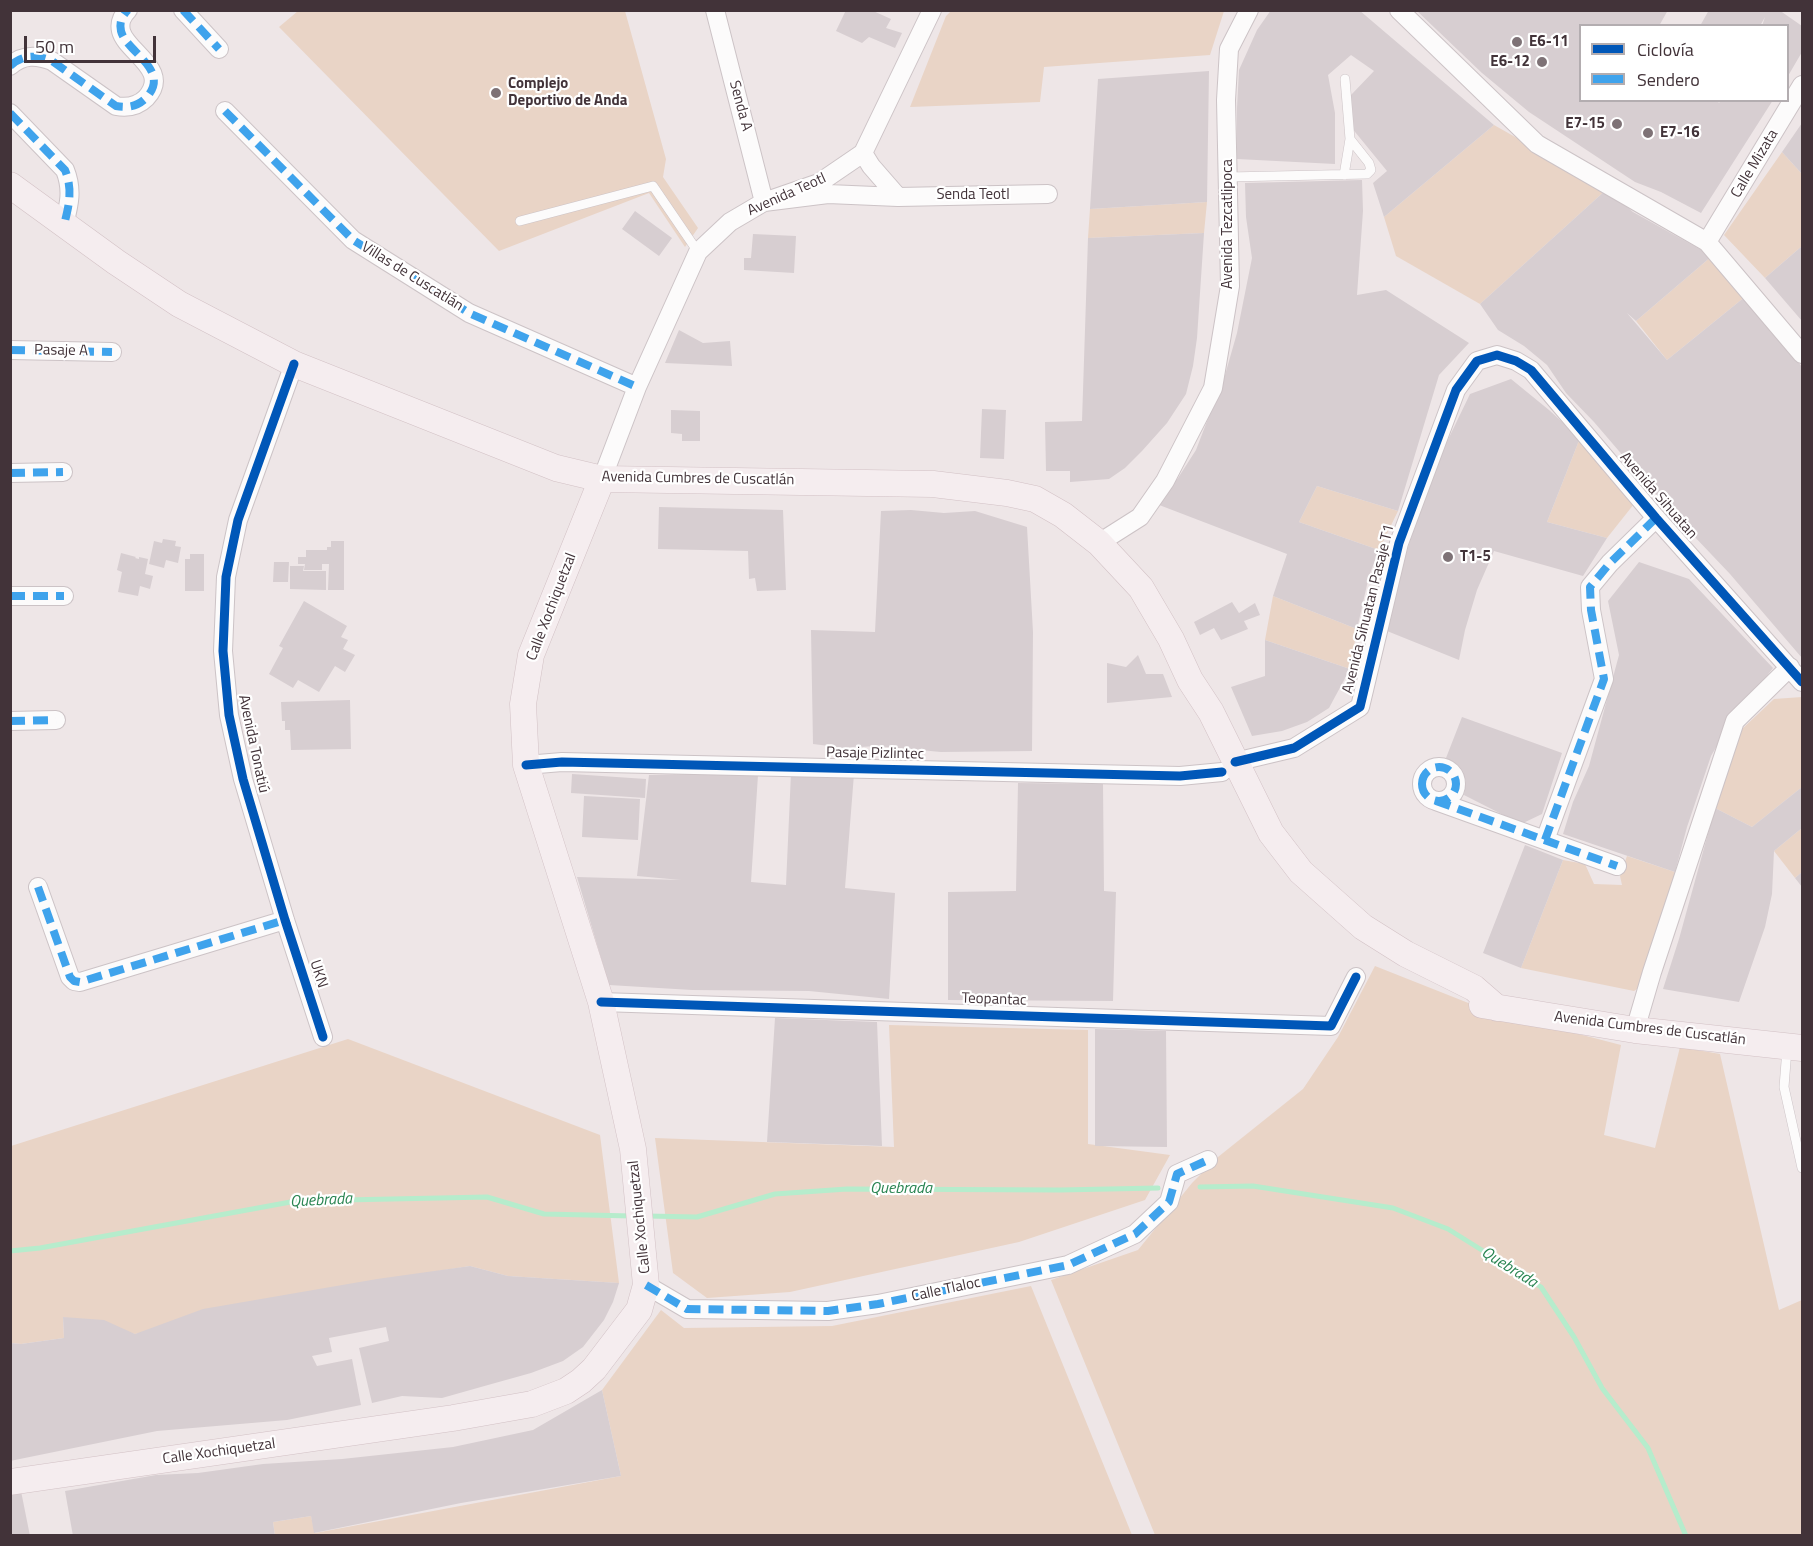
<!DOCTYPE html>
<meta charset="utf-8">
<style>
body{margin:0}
#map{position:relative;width:1813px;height:1546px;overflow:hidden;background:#eee6e7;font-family:"Titillium Web",sans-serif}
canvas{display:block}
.frame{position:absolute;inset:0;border:12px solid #423339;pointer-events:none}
.legend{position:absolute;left:1579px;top:24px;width:210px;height:78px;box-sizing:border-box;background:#fff;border:2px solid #b3adb0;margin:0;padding:8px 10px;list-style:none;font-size:18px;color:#423339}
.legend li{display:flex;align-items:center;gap:12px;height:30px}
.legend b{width:30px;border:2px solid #b3adb0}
.scale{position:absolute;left:24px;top:36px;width:132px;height:27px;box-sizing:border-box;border:3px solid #423339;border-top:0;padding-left:8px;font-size:18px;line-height:21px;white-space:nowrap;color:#423339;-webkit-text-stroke:4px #fff;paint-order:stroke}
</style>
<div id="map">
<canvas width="1813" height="1546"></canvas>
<div class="frame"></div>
<ul class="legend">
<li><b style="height:8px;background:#0057b8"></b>Ciclovía</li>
<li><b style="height:8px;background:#3fa3ec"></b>Sendero</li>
</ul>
<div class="scale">50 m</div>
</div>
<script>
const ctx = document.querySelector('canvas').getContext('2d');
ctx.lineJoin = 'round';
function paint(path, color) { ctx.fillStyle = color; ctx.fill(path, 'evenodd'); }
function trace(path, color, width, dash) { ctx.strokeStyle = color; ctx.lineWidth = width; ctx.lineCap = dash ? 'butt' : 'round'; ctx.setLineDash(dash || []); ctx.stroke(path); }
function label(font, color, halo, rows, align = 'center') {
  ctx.font = font + ' "Titillium Web",sans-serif'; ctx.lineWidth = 4.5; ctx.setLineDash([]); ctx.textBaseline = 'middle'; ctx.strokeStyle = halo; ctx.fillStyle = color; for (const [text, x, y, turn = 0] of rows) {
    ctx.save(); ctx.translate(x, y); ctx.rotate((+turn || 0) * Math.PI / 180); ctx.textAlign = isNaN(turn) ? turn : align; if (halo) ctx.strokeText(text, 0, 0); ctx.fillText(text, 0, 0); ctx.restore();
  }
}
paint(new Path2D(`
 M298,11h327l41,148 -3,18 35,51 -13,19 -36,-54 -150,58 -220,-224z
 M951,11v-1l273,1 -14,44 -166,12 -4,35 -130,5 36,-91z
 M1494,125l113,64 -127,115 -84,-48 -12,-39z
 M1782,152l20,22v72l-37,32 -41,-43z
 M1207,202l-3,31 -116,5 2,-29z
 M1712,256l34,40 -79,64 -31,-39z
 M1580,438l54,66 -27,34 -60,-16z
 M1317,486l81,25 -19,39 -80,-28z
 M1273,596l84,33 -7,40 -85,-29z
 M1802,697v90l-50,40 -37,-19 26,-78 33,-31z
 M1802,828v44l-7,6 -21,-27z
 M1627,856l48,16 -32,113 -9,6 -113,-23 42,-108 22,4 9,20 28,1 -2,-9z
 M1375,966l111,44 135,35 -17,90 51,13 25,-101 40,7 59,256 23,-10v235h-647l-104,-255 87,-30 54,-67 26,-26 85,-68 35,-52z
 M889,1025l199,5v114l82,11 -25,45 -126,42 -229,50 -83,6 -34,-25 -18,-135 239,9z
 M348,1039l252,96 19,148 -111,-7 -38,-10 -44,7 -291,61 -72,-17 1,21 -43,6 -10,-1v-197z
 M1031,1286l101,249 -857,1 -2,-14 38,-6 4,17 306,-57 -19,-86 59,-80 23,18 148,-2z`), '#e9d4c6');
trace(new Path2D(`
 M1200,1187l53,-1 140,22 55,21 93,58 33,50 28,51 46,60 38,88
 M647,1216l50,1 78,-23 72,-5 213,1 98,-2
 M10,1251l30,-3 256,-47 191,-4 57,17 88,2`), '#b6eccc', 5);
paint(new Path2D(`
 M846,10h25l20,9 -5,9 16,5 -7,15 -26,-11 -7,6 -26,-12z
 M1271,10h88l135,115 -110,92 -11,-34 14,-12 -36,-44v-32l23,-24 -23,-16 -23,20 7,38v51l-98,-5v-51l2,-38 18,-40z
 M1416,10h252l-9,16h-79v74h137l2,3 2,-3h52l-72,113 -40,-21 -26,-10 -106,-70 -47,-39z
 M1709,10h70l23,16v26l-14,24v-50h-26l3,-9 -5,9h-60z
 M1209,71l-2,131 -117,7 8,-130z
 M1802,123v51l-20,-22z
 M1362,180l1,31 -6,84 29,-5 83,53 -30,32 -41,136 -81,-25 -18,36 80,28 -10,26 -12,53 -84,-33 14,-42 -133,-51 24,-25 18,-28 13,-34 12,-27 16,-56 15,-75 -6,-41 -1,-34z
 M1607,189l26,23 79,44 -76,65 -9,-8 40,47 79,-64 56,71v291l-72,-84 -57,-60 -79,-92 -28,-29 -19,-28 -23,-19 -26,-16 -18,-26z
 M635,211l37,27 -13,18 -37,-27z
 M1204,233l-7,105 -4,28 -7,28 -19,29 -25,28 -17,17 -16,11 -39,3v-11h-24l-1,-49 37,-1 6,-183z
 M753,234l43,2 -2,37 -50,-3v-12h7z
 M1802,246v75l-37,-43z
 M679,330l24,13 27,-2 2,25 -67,-3z
 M1511,379l38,31 31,28 -33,84 60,16 -24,38 -89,-25 -17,39 -12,40 -6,30 -72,-29 16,-68 12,-37 28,-76 27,-56z
 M982,409l24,1 -2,49 -24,-1z
 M671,410l29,1v30h-18v-7l-11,-1z
 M659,507l124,3 3,80 -29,1 -2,-13 -6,1 -1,-28 -90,-2z
 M911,510l33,3 31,-2 52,16 6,105 -1,119 -91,1 -65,-6 -31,2 -32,-4 -2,-114 64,2 6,-121z
 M163,539l13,2 -1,5 6,1 -3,16 -12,-3 -2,8 -15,-4 5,-23 8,2z
 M331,541h13v49h-16l1,-26h-7v6h-18l1,-6h-7v-7h8v-7h21v-3h4z
 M121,553l15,4 -1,1 4,1v-2l9,2 -3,15 8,2 -3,13 -10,-3 -2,10 -20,-4 4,-20 -5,-2z
 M190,554h14v37h-19v-32h5z
 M274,562h15l-1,20h-15z
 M1639,562l50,17 84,89 -44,57 -18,31 -24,71 -12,45 -112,-38 10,-32 16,-36 30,-111 -11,-54z
 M290,566h14l-1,5h23v19l-36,-1z
 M304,601l43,25 -6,11 7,3 -5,9 12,6 -10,17 -10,-6 -16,26 -21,-12 -5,8 -24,-14 14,-26 -4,-2z
 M1232,602l7,11 16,-10 5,12 -16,6 4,8 -27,11 -7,-12 -14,7 -6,-13z
 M1265,640l85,29 -21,39 -22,14 -25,9 -30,5 -21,-49 34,-11z
 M1138,655l8,19h17l9,23 -65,6v-40l19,4z
 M350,700l1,49 -60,1 -1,-20h-5v-9h-3l-1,-19z
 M1462,717l100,36 -20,61 -21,10 -57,-29 2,-14 -5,-11 -15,-12z
 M791,773l63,1 -9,114 50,5 -6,106 -80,-8 -117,-1 -83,-5 -32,-108 104,3 -44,-4 12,-101 51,-1 58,1 -7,107 35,3z
 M572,774l74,5 -1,19 -74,-5z
 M1018,783l85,1 1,107 12,1 -3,109 -165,-1v-108l68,-1z
 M1802,787v41l-28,23 -2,43 -7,33 -26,75 -76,-13 16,-50 36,-131 37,19z
 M584,796l56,3 -2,41 -56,-3z
 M1525,845l38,15 -42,108 -38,-15z
 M1802,872v15l-7,-9z
 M775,1018l102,4 5,124 -115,-4z
 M1095,1029l71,2 1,116 -72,-1z
 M470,1266l38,10 111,7 -6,19 -9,18 -21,27 -20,14 -32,12 -43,12 -46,13 -40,-2 -30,7 -13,-55 30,-7 -3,-14 -57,11 3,14 -20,4 5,10 35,-7 9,46 -74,15 -130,11 -147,30v-118l11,1 43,-6 -1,-21 41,3 31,14 68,-25 174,-30z
 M602,1390l19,86 -160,27 -147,30 -3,-17 -38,6 2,14h-202l-8,-45 91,-16 42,-2 65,-9 79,-5 111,-12 80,-17z
 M21,1491l9,45h-20v-43z`), '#d7ced1');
const service = new Path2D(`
 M1344,175l6,-36
 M1228,177l139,-3 4,-4 -2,-7 -19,-24 -5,-60
 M520,221l133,-35 45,66
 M1787,1049l-3,38 18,81`);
const minor = new Path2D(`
 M183,10l36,39
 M715,10l49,192 64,-8 70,3
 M1399,10l138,134 170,98 95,112
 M10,66c13,-12 27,-11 42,-5l64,45c11,2 21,1 30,-8 26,-28 -20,-46 -25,-67 -2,-9 1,-15 7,-21
 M225,111l128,129 116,73 168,74
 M10,113l55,57c8,20 4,35 -1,55
 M863,153l8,13 27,31 150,-3
 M1707,242l95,-157
 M10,350l102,2
 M294,364l-56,156 -12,57 -3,74 6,64 14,64 42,141 38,117
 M10,473l53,-1
 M602,479l35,-92 61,-135 32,-30 34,-20 55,-19 44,-30 69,-143
 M1099,543l41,-26 25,-36 48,-93 17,-102 -4,-186 3,-51 20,-39
 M10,596h54
 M10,721l46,-1
 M1235,762l59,-14 66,-41 39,-164 57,-153 21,-29 20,-6 19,6 15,9 125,148 146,164
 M526,765l36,-3 618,14 42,-4
 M1422 784a17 17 0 1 1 34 0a17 17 0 1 1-34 0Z
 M1436,801l181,65
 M1545,840l59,-161 -13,-69 -1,-23 20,-24 46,-45
 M38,887l32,90 4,4 6,1 205,-62
 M601,1002l730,24 25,-49
 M1635,1030l17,-58 83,-251 55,-54
 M646,1285l41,24 141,2 50,-7 190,-39 67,-31 34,-32 8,-28 31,-14`);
const secondary = new Path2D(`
 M10,185l106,77 63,42 115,60 262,104 46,11 331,5 74,9 28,6 28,16 36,28 42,45 30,51 19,41 21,32 60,121 30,39 62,55 43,27 68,34 23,20
 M1482,1005l153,25 167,18
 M10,1482l443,-64 79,-14 34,-13 15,-10 13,-12 45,-59 7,-25 -13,-136 -32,-147 -75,-237 -3,-61 8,-49 71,-176`);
trace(service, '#ccc3c6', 10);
trace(minor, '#ccc3c6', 20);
trace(secondary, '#d2c1c5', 27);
trace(service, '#fcfbfb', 9);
trace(minor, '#fcfbfb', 18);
trace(secondary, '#f5edef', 26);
trace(new Path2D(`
 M183,10l36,39
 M10,66c13,-12 27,-11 42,-5l64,45c11,2 21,1 30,-8 26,-28 -20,-46 -25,-67 -2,-9 1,-15 7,-21
 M225,111l128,129 116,73 168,74
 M10,113l55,57c8,20 4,35 -1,55
 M10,350l102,2
 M10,473l53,-1
 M10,596h54
 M10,721l46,-1
 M1422 784a17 17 0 1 1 34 0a17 17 0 1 1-34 0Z
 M1436,801l181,65
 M1545,840l59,-161 -13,-69 -1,-23 20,-24 46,-45
 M38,887l32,90 4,4 6,1 205,-62 2,5
 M646,1285l41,24 141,2 50,-7 190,-39 67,-31 34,-32 8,-28 31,-14`), '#3fa3ec', 8, [15, 8]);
trace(new Path2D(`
 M294,364l-56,156 -12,57 -3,74 6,64 14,64 42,141 38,117
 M1235,762l59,-14 66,-41 39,-164 57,-153 21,-29 20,-6 19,6 15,9 125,148 146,164
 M526,765l36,-3 618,14 42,-4
 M601,1002l730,24 25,-49`), '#0057b8', 9);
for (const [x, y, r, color] of [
 [1517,42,6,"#7e7276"],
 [1542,62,6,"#7e7276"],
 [496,93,6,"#7e7276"],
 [1617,124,6,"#7e7276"],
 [1648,133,6,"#7e7276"],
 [1448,557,6,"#7e7276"]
]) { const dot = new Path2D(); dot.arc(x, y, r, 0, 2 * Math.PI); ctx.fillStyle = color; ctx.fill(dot); trace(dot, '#fff', 2); }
label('bold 15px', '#423339', '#fff', [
 ["E6-11",1529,42],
 ["E6-12",1530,62,"right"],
 ["Complejo",508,84],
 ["Deportivo de Anda",508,101],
 ["E7-15",1605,124,"right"],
 ["E7-16",1660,133],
 ["T1-5",1460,557]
], 'left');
label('15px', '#423339', '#fff', [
 ["Senda A",740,106,75],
 ["Calle Mizata",1755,164,-59],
 ["Avenida Teotl",787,195,-24],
 ["Senda Teotl",973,195],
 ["Avenida Tezcatlipoca",1228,224,-90],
 ["Villas de Cuscatlán",412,277,32],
 ["Pasaje A",61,351,1],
 ["Avenida Cumbres de Cuscatlán",698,479,1],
 ["Avenida Sihuatan",1658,496,49],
 ["Calle Xochiquetzal",552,607,-69],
 ["Avenida Sihuatan Pasaje T1",1369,609,-76],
 ["Avenida Tonatiú",253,744,78],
 ["Pasaje Pizlintec",875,754,1],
 ["UKN",318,974,72],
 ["Teopantac",994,1000,2],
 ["Avenida Cumbres de Cuscatlán",1650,1029,7],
 ["Calle Xochiquetzal",640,1217,-96],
 ["Calle Tlaloc",946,1290,-12],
 ["Calle Xochiquetzal",219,1452,-8]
]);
label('italic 16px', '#288451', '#fff', [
 ["Quebrada",901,1189],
 ["Quebrada",321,1201,-3],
 ["Quebrada",1509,1268,32]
]);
</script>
